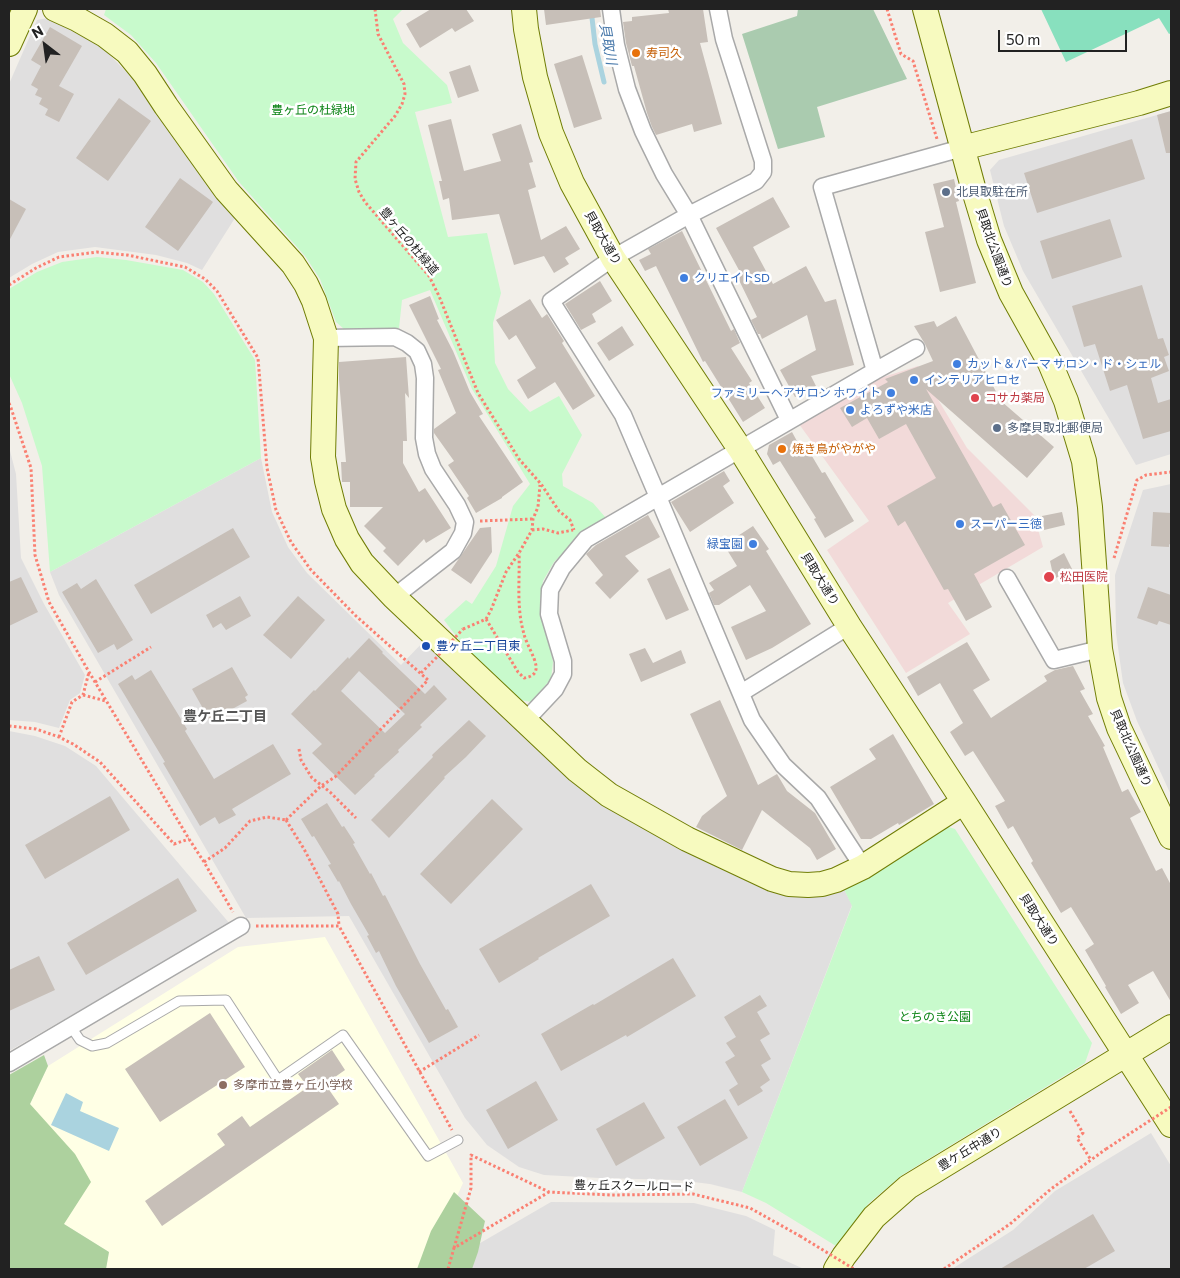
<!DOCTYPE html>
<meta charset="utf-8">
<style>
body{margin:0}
#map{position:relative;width:1180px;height:1278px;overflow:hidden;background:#f2efe9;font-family:Commissioner,sans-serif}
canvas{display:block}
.frame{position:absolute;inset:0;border:10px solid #222;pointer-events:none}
.north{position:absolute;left:20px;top:20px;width:50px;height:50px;-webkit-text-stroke:4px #fff;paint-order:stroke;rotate:330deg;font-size:14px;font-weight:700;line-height:20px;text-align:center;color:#222}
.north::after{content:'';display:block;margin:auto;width:18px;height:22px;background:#222;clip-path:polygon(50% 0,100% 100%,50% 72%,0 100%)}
.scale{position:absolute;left:998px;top:30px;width:129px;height:22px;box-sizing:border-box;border:2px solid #222;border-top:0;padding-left:6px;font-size:15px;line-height:18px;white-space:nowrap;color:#222;-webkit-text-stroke:4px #fff;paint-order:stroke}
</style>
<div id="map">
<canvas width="1180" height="1278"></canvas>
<div class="frame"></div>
<div class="north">N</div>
<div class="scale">50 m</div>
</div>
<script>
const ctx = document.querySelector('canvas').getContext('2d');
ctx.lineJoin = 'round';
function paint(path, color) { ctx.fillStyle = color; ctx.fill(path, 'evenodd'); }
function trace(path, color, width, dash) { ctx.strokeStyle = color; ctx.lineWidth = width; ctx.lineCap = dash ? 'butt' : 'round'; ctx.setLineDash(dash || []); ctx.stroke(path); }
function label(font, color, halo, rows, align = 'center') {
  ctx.font = font + ' Commissioner,"Noto Sans JP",sans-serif'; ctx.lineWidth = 5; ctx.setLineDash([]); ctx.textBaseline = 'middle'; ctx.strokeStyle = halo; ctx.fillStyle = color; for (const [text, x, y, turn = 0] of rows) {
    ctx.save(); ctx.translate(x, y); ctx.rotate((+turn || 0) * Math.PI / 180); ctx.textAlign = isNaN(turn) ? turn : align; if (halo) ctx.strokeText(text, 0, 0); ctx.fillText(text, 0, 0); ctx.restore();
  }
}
paint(new Path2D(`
 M48,18l54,29 32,33 84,117 17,21 -33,52 -15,-7 -31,-8 -61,-8 -37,5 -26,12 -23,14v-194l28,-64z
 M1171,111v343l-35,11 -113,-194 -19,-45 -14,-56 9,-10z
 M9,447l7,27 5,84 23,46 41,71 -5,18 -10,7 -11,28 -24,-6 -26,-2z
 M261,458l11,54 16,35 19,26 94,92 25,-26 257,209 160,39 9,18 -110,287 -32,-8 -33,-4 -77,-2 -56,-3 -25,-8 -32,-22 -22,-27 -116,-202 -103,2 -187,-323 -9,-23z
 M1171,484v311l-34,-74 -14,-38 -7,-50 -1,-58 28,-85z
 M9,731l26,5 30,10 31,20 134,158 -221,127z
 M1151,1133l20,33v103h-219l61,-39 42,-39z
 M551,1202l143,1 52,13 29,14 -2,25 31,14h-347l6,-16z`), '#e0dfdf');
paint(new Path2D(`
 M918,366l49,82 67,67 9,32 -95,56 22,31 -64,39 -79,-123 42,-29 -70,-97 78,-45z`), '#f2dad9');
paint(new Path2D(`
 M325,937l138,246 -39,86h-318l3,-17 -45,-28 -34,-120 18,-38 190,-119z`), '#ffffe5');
paint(new Path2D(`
 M44,1055l4,11 -18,38 45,50 16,28 -27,42 45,28 -3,17h-97v-194z
 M454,1192l31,29 -7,31 -6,17h-55l14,-38z`), '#add19e');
paint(new Path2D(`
 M798,9h75l34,70 -90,28 8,30 -47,12 -36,-115 55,-18z`), '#aacbaf');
paint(new Path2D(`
 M106,9h297l-10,10 10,24 44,42 5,18 -37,9 33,125 39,-4 14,60 -8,30 2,40 13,26 22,23 29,-16 23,39 -20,39 1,12 30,17 13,15 -19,12 -33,32 -11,19 -3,22 13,59 -2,17 -20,23 -11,-2 -58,-56 -18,-24 22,-20 6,4 24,-38 17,-60 17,-22 -58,-95 -42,-99 -28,10 -3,28 -55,1 -8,-7 -16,-43 -15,-23 -66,-74 -83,-119 -25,-28 -27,-20z
 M97,257l29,3 57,10 20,12 11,12 41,66 6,98 -211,114 -8,-106 -20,-63 -13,-29v-85l28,-17 25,-10z
 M942,825l13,4 137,214 -7,20 -183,112 -33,28 -33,43 -70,-43 -24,-11 110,-286 -9,-19z`), '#c8facc');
paint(new Path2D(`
 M1041,9h130v24l-2,1 -10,-16 -93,44z`), '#88e0be');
paint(new Path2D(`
 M66,1093l17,9 -3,9 39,17 -10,23 -58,-26z`), '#aad3df');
trace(new Path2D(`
 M591,9l4,35 9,38`), '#aad3df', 5);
paint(new Path2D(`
 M431,9h35l8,12 -19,11 -3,-4 -32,20 -14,-24z
 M544,9h56l1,8 -55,8z
 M668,9h35l5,33 -8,1 22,81 -28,8 -2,-8 -36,11 -4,-8 -5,-14 -13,-47h-2l-6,-23 -3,-21 9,-1v-4l37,-4z
 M50,27l32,19 -23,40 15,8 -15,28 -14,-7 3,-6 -9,-5 3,-6 -7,-3 3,-6 -7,-4 10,-19 -10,-6z
 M582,55l20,64 -28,9 -20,-64z
 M470,65l9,26 -21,7 -9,-26z
 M119,98l32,23 -43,60 -32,-23z
 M1171,111v42h-5l-9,-38z
 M451,119l13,52 37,-10 -9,-27 29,-10 12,38 -4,1 7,24 -8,3 13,50 25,-14 14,23 -15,9 4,6 -15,9 -10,-17 -30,9 -15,-51 -47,6 -3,-22 -6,2 -4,-19h3l-14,-56z
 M1132,139l13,40 -108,34 -13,-40z
 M180,178l33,24 -35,49 -33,-24z
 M954,179l5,22 -3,1 20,81 -36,9 -15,-60 19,-5 -11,-43z
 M773,197l17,30 -37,20 20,37 33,-18 19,36 11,-3 18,66 -43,11 5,10 -21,11 -15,-27 36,-20 -9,-35 -45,24 -2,-5h-2l-7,-14 6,-3 -21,-43 4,-2 -24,-44z
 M9,199l17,10 -17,32z
 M1110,219l12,38 -70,22 -12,-38z
 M682,231l49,100 3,-2 6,14 -9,5 21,33 -3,2 16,25 -22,14 -38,-61 -2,1 -47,-96 -11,5 -6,-11 12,-6 -3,-5z
 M600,281l12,20 -20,13 4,8 -15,8 -16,-26z
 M1142,285l16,54 5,-1 6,17 -5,2 5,14 -18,7 7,25 13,-4v32l-28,8 -16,-54 -17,6 -15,-47 -11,3 -12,-41z
 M430,296l9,23 -2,1 16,31 17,41 13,22 -4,2 44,66 -21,15v1l-26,15 -9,-15 2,-2 -21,-31 6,-4 -20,-28v-4l22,-16 -18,-43 3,-1 -32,-64z
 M530,299l12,19 5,-4 17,27 -2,2 33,53 -22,14 -18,-28 -27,17 -11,-19 19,-12 -20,-33 -7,5 -13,-20z
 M956,316l45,85 53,46 -27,31 -101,-89 67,118 8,-4 24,42 -51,29 18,33 -26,14 -18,-32 -4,1 -39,-69 -7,5 -11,-20 49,-28 -30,-54 -27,15 -12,-21 -15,9 -12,-19 48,-26 -3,-3 48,-18 -8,-17 -11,-18 20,-5 3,6z
 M622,326l12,19 -25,16 -12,-18z
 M406,357l3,41 -4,-5 2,48h-4v22l16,29 6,-4 26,40 -25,15 -2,-4 -26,27 -15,-15 3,-3 -22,-22 19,-19h-33v-25h-8l-1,-20h5l-7,-82v-18z
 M792,432l12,22 5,-3 13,22 3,-1 29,49 -29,17 -11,-19 2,-1 -36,-57 -7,4 -6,-11 2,-9z
 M724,471l6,10 -7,5 11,17 -44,29 -19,-30z
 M1062,512l3,13 -21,5 -2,-14z
 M1153,512l18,1v32l-2,-1v3l-18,-1z
 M648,515l12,22 -35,19 14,15 -29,28 -15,-16 8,-8 -17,-21 10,-9z
 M753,526l16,23 -3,2 45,73 -39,24 -26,12 -15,-33 35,-16 -16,-26 -31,20h-5l-5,-12 5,-3 -5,-7 28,-17 -13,-21z
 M491,527l1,25 -21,32 -20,-14 29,-42z
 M233,528l17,29 -99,57 -17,-29z
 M1064,553l8,16 -18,10 -4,-18z
 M670,568l19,42 -23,10 -19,-41z
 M21,577l17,35 -29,14v-44z
 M96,579l37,61 -16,10 -3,-6 -16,9 -36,-61 15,-9 4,6z
 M1148,587l23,8v30l-12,-4 -2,4 -20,-7z
 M240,596l11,20 -25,14 -5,-7 -8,5 -7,-13z
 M298,596l27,24 -34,39 -28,-24z
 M369,638l14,14 -1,1 43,41 9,-9 13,14 -27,26 2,2 -24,23 1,2 -25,23 1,1 -20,19 -43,-42 10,-9 -31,-30 23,-24 1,1 33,-34 1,2zM359,671l46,43 -20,19 -44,-42z
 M967,642l23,38 -17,10 18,28 56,-37 -3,-5 11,-6 18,-4 12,23 -5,2 13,23 -5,2 17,30 -2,1 19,45 6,-3 13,23 -11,6 26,53 6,-3 9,17v117l-18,-31 -25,14 11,18 -18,11 -16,-27 1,-1 -21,-36 9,-6 -23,-37 -10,6 -30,-50 2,-2 -20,-35 -5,3 -13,-23 10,-5 -32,-50 -8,5 -15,-24 13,-9 -23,-40 -22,13 -11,-19z
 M645,648l8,15 28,-13 5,13 -45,19 -12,-28z
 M232,667l16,28 -3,2 2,4 -37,20 -18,-32z
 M151,670l36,59 -2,2 29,48 59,-35 18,30 -59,35 4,6 -17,9 -4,-7 -15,9 -37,-63 2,-1 -47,-78 14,-9 3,5z
 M720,700l38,85 19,-11 10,17 28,22 21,36 -19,11 -7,-12 -48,-38 -20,40 -46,-23 6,-11 25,-20 -37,-82z
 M469,720l17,16 -20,21 -22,20 1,1 -56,60 -18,-18 62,-63 -1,-2z
 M893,734l41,70 -35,21 -1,-2 -27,16h-10l-31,-52 46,-28 -7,-10z
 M110,796l20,34 -85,49 -20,-34z
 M492,799l31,30 -72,75 -31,-30z
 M327,803l15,24 2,-1 11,17 -2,1 17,30 1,-1 12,23 2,-1 35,69 26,46 2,-1 10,18 -29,16 -33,-57 -17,-35 -3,2 -9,-17 2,-1 -18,-31 -12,-23 -1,1 -10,-17 3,-1 -17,-28 -2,1 -11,-18z
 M178,878l19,33 -111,64 -19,-32z
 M591,884l19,32 -72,42 1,1 -40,24 -20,-34z
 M39,956l16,34 -46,21v-41z
 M673,958l23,38 -69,41 -1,-2 -65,36 -20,-37 52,-30 1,1z
 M760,995l7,11 -10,6 13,22 -10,6 11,19 -10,6 9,15 -10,7 3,4 -25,15 -9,-16 9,-6 -13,-22 10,-6 -9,-13 10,-6 -12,-20z
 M210,1013l35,54 -85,55 -35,-53z
 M332,1050l13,20 -20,14 14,20 -177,122 -17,-25 80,-56 -8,-11 25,-18 8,11 58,-40 -10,-13z
 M536,1081l22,39 -50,29 -22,-39z
 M725,1099l23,39 -48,28 -23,-39z
 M644,1102l21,36 -49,28 -20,-37z
 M1093,1214l22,37 -31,18h-84z`), '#c7bfb8');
const lane = new Path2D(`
 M71,1027l9,13 12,6 15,-3 72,-42 47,-1 52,80 65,-45 85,121 30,-16`);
const street = new Path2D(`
 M611,9l5,36 11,44 16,42 21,43 25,41 100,205
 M718,9l6,30 39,122v11l-7,9 -67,34 -76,43 -62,43 72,114 35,82 94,223 31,45 35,33 45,69
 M326,338l69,-1 12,6 10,8 6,13 2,14 -1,60 3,16 6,15 24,36 8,17 -2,11 -10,18 -59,46
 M875,371l41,-23
 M1007,578l47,82 46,-11
 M741,693l108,-67
 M525,721l30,-32 8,-15v-13l-14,-47 1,-24 12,-22 24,-29 289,-168 -53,-184 140,-39
 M9,1063l232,-137`);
const secondary = new Path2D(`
 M55,9l22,10 28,16 22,17 18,22 21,32 60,84 67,74 13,20 8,17 12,37 -3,119 4,24 7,28 13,30 15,24 32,34 183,173 32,25 78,44 85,40 17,5 19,1 14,-1 14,-4 27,-13 101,-65
 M524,9l2,20 9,48 16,56 21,50 41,75 127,191 109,177 115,176 207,323
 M925,9l48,178 16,53 22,53 39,70 16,38 18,60 6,46 10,142 9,49 10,30 52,109
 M9,44l16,-35
 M962,148l177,-45 32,-10
 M836,1269l8,-13 30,-39 34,-30 263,-160`);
trace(lane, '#a9a9a9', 11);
trace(street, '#a9a9a9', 19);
trace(secondary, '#707d05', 26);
trace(new Path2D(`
 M375,9l3,25 26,50 1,10 -3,10 -7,12 -39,46 -1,17 4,13 6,10 64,74 10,20 39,97 41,66 22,25 18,27 11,9 4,10
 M887,9l14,45 12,7 24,78
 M9,285l27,-17 23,-11 38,-5 30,3 58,12 20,12 12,12 41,67 9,110 9,42 15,32 20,28 45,46 72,64 -93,97 -14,9 -35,34
 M9,403l2,5 20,60 4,87 14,47 40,70 100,167 15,23 29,50
 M480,521l53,-2
 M532,530l11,-1 15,4 15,-3
 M1114,558l23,-78 9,-5 25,-3
 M486,619l32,53 6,6c7,-1 13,-4 12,-12 -1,-9 -10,-23 -12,-32 -8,-27 -4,-54 -5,-81
 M463,629l23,-10 5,-9 15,-38 13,-19 13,-23 1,-11 5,-12 2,-22
 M421,673l12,-12
 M95,682l56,-35
 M83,695l23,6
 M9,726l27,3 23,8 14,7 27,18 74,82 15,-5
 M59,737l13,-35 11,-7 6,-23
 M299,749l2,11 11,18 18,14 26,26
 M286,820l18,29 34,65 1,12
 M204,862l21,-14 25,-27 17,-4 19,3
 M256,926h83l113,204
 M419,1072l60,-37
 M1070,1111l13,22 -6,5 14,22
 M454,1248l17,-60v-33l78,37 62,3 82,-1 57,14 50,28
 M448,1269l6,-21 95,-56
 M944,1269l66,-45 41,-35 55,-40`), '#fa8072', 3, [2.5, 2.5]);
trace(lane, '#fff', 9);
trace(street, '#fff', 16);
trace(secondary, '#f7fabf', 24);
trace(new Path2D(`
 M435,659l28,-30
 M1106,1149l65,-42
 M800,1236l54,33`), '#fa8072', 3, [2.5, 2.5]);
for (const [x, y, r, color] of [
 [636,53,5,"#e8710a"],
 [946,192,5,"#5c6f8a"],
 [684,278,5,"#3f7fe0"],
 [957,364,5,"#3f7fe0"],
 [914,380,5,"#3f7fe0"],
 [891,393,5,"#3f7fe0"],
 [975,398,5,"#e0444e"],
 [850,410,5,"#3f7fe0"],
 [997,428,5,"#5c6f8a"],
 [782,449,5,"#e8710a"],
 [960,524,5,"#3f7fe0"],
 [753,544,5,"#3f7fe0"],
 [1049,577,6,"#e0444e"],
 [426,646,5,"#1a4fb4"],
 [223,1085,5,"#8d6e63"]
]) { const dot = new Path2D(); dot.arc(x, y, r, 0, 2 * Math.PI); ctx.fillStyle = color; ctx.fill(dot); trace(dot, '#fff', 2); }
label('12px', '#c56008', '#fff', [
 ["寿司久",646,53],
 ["焼き鳥がやがや",792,449]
], 'left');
label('12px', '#0c8416', '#fff', [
 ["豊ヶ丘の杜緑地",313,110],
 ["とちのき公園",935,1017]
]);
label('12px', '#4e5e75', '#fff', [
 ["北貝取駐在所",956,192],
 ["多摩貝取北郵便局",1007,428]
], 'left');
label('12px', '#222', '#fff', [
 ["貝取大通り",603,238,60],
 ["豊ヶ丘の杜緑道",409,241,50],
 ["貝取北公園通り",994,248,70],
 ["貝取大通り",820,579,58],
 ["貝取北公園通り",1131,748,66],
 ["貝取大通り",1039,920,57],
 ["豊ケ丘中通り",970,1149,-31],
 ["豊ヶ丘スクールロード",634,1186,1]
]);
label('12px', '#366cbe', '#fff', [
 ["クリエイトSD",694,278],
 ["カット＆パーマ サロン・ド・シェル",967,364],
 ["インテリアヒロセ",924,380],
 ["ファミリーヘアサロン ホワイト",881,393,"right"],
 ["よろずや米店",860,410],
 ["スーパー三徳",970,524],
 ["緑宝園",743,544,"right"]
], 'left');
label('12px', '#be3a42', '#fff', [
 ["コサカ薬局",985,398],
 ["松田医院",1060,577]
], 'left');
label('12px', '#164399', '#fff', [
 ["豊ヶ丘二丁目東",436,646]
], 'left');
label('12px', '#785e54', '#fff', [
 ["多摩市立豊ヶ丘小学校",233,1085]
], 'left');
label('italic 14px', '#4a7aab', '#fff', [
 ["貝取川",608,44,80]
]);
label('bold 14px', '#555', '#fff', [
 ["豊ケ丘二丁目",225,716]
]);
</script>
